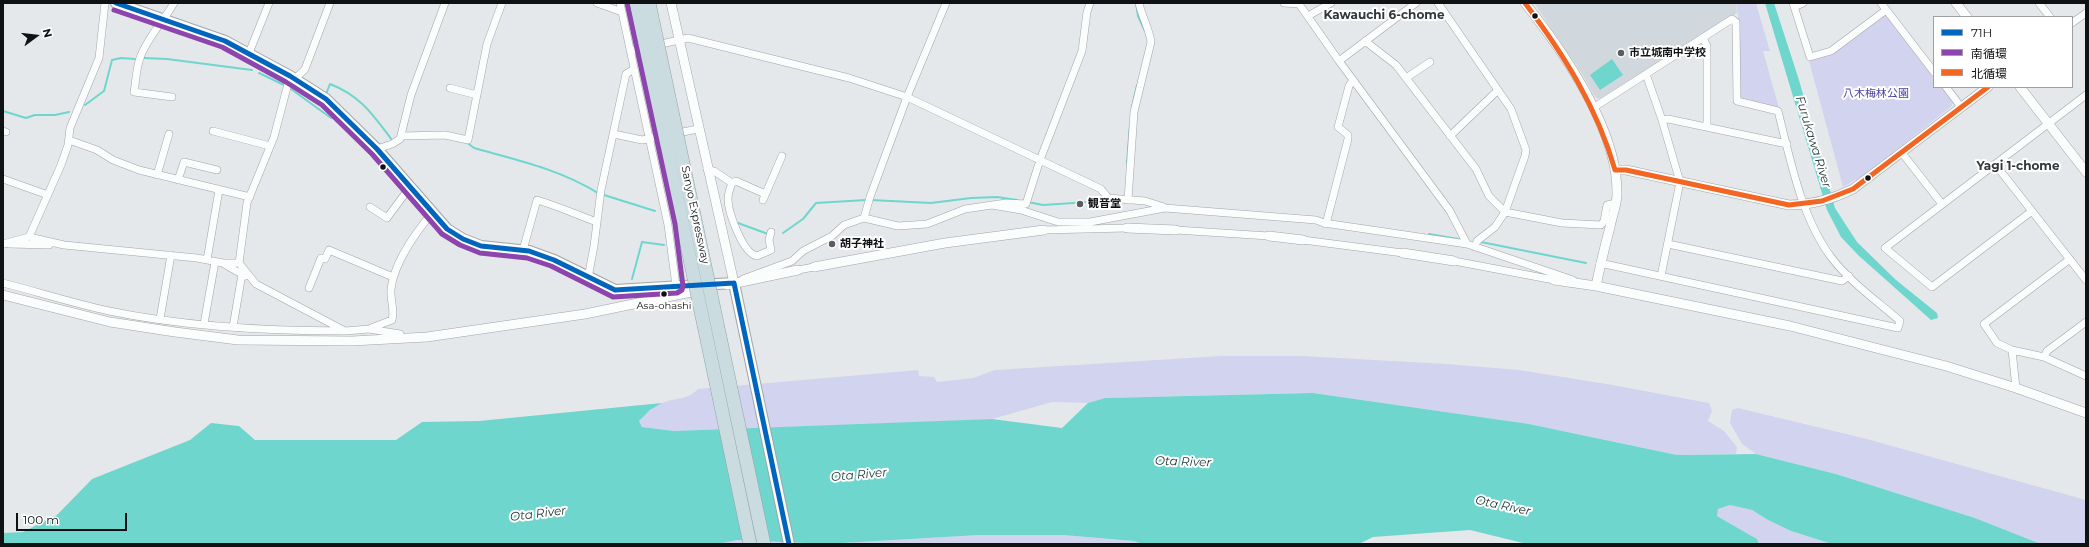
<!DOCTYPE html>
<meta charset="utf-8">
<style>
body{margin:0}
#map{position:relative;width:2089px;height:547px;overflow:hidden;background:#e5e8eb;font-family:Montserrat,"Noto Sans JP",sans-serif}
canvas{display:block}
.frame{position:absolute;inset:0;border:4px solid #101113;pointer-events:none}
.legend{position:absolute;left:1933px;top:16px;width:140px;height:72px;box-sizing:border-box;background:#fff;border:1px solid #9fa0a1;margin:0;padding:5px 7px;list-style:none;font-size:12px;color:#101113}
.legend li{display:flex;align-items:center;gap:8px;height:20px}
.legend b{width:20px;border:1px solid #9fa0a1}
.north{position:absolute;left:16px;top:16px;width:40px;height:40px;-webkit-text-stroke:3px #fff;paint-order:stroke;rotate:75deg;font-size:11px;font-weight:700;line-height:16px;text-align:center;color:#101113}
.north::after{content:'';display:block;margin:auto;width:14px;height:18px;background:#101113;clip-path:polygon(50% 0,100% 100%,50% 72%,0 100%)}
.scale{position:absolute;left:16px;top:513px;width:111px;height:18px;box-sizing:border-box;border:2px solid #101113;border-top:0;padding-left:5px;font-size:12px;line-height:14px;white-space:nowrap;color:#101113;-webkit-text-stroke:3px #fff;paint-order:stroke}
</style>
<div id="map">
<canvas width="2089" height="547"></canvas>
<div class="frame"></div>
<ul class="legend">
<li><b style="height:5px;background:#0065bd"></b>71H</li>
<li><b style="height:5px;background:#8e44ad"></b>南循環</li>
<li><b style="height:5px;background:#f26522"></b>北循環</li>
</ul>
<div class="north">N</div>
<div class="scale">100 m</div>
</div>
<script>
const ctx = document.querySelector('canvas').getContext('2d');
ctx.lineJoin = 'round';
function paint(path, color) { ctx.fillStyle = color; ctx.fill(path, 'evenodd'); }
function trace(path, color, width, dash) { ctx.strokeStyle = color; ctx.lineWidth = width; ctx.lineCap = dash ? 'butt' : 'round'; ctx.setLineDash(dash || []); ctx.stroke(path); }
function label(font, color, halo, rows, align = 'center') {
  ctx.font = font + ' Montserrat,"Noto Sans JP",sans-serif'; ctx.lineWidth = 4; ctx.setLineDash([]); ctx.textBaseline = 'middle'; ctx.strokeStyle = halo; ctx.fillStyle = color; for (const [text, x, y, turn = 0] of rows) {
    ctx.save(); ctx.translate(x, y); ctx.rotate((+turn || 0) * Math.PI / 180); ctx.textAlign = isNaN(turn) ? turn : align; if (halo) ctx.strokeText(text, 0, 0); ctx.fillText(text, 0, 0); ctx.restore();
  }
}
paint(new Path2D(`
 M1534,3h202l1,10 -138,86 -4,-2 -13,-23z`), '#d0d8dd');
paint(new Path2D(`
 M1736,3h20l14,48h-7l16,57 -40,-10 -1,-84z
 M1884,16h3l47,62v9h7l12,15 -1,4 -88,69 -21,12 -34,-126 24,-7z
 M1221,356h81l145,8 72,6 94,15 96,18 3,8 -4,10 16,10 13,16 -1,7 -59,1 -148,-31 -216,-31 -208,5 -17,5 -36,-1 -60,17 -35,2 -283,10 -32,-4 -3,-6c7,-7 14,-14 23,-18 15,-6 24,-2 36,-14l220,-19 1,6 15,1 3,5 36,-4 22,-8z
 M1738,408l129,31 219,61v44h-45l-66,-26 -139,-44 -80,-20 -14,-10 -12,-21 2,-13z
 M1730,505l22,5 16,10 23,11 41,13h-73l-2,-5 -40,-23 1,-7z
 M979,535h84l71,6 8,3h-424l19,-4 89,4z`), '#d2d4ef');
paint(new Path2D(`
 M1765,3h9l25,77 36,128 22,34 39,38 41,33 1,5 -7,2 -73,-65 -17,-18 -14,-27z
 M1612,59l11,16 -23,15 -10,-15z
 M1313,393l216,31 148,31 79,-1 80,20 139,44 66,26h-209l-41,-13 -23,-11 -16,-10 -22,-5 -12,4 -1,7 40,23 2,5h-232l-57,-14 -97,7 -14,7h-217l-8,-3 -71,-6h-84l-153,9 -89,-4 -19,4h-715v-11l20,-1 34,-17 35,-36 98,-39 21,-17 28,3 16,14h141l26,-18 57,-1 183,-18 -12,7 -11,11 3,6 32,4 318,-12 70,9 26,-25 17,-5z`), '#6fd6ce');
trace(new Path2D(`
 M1136,3l2,13 7,15
 M144,58l23,1 85,11
 M259,73l25,12
 M291,89l40,29
 M326,94l4,-10c31,12 43,31 62,56
 M85,105l19,-14 8,-31 9,-2 14,1
 M1132,107l5,-22
 M3,111l23,7 9,-3h20l14,-3
 M466,142l8,6c43,12 85,21 124,45
 M1127,163l3,-39
 M604,195l51,16
 M871,200l60,3 40,-5 26,-1 20,3
 M1028,202l15,3 61,-4
 M738,223l30,11
 M783,233l20,-14 13,-16 50,-3
 M1429,234l29,5
 M1481,242l105,21
 M632,279l10,-37 22,3`), '#6fd6ce', 2);
const minor = new Path2D(`
 M597,3l25,9
 M620,3l48,222 8,61
 M1284,3l15,1 40,57 111,150 17,33
 M1438,3l73,106 15,41 -1,6 -20,56 -10,15 -18,14 -2,6
 M1793,3l17,54 21,-6 55,-41
 M1881,3l53,69
 M2039,3l11,14
 M1794,7l9,-4
 M1308,16l23,-13
 M2072,23l14,-10
 M1703,38l4,8v81
 M1365,41l31,24 80,104 13,27 16,16 57,11 39,2 3,-4 3,-16 9,-2
 M630,51l58,-13 161,40 58,19 194,92 7,9 37,3 19,6
 M249,53l20,-50
 M1339,61l77,-58
 M1646,74l16,46 18,62 -19,94
 M290,76l-16,61 -27,66 -8,60 17,21 89,47 24,-2 31,5v4
 M1406,78l24,-16
 M295,79l10,-10 25,-66
 M1946,87l15,20
 M450,88l27,7
 M172,97l-38,-5c2,-11 2,-23 6,-34 7,-20 23,-36 34,-55
 M1593,108l139,-89 4,3 1,79 41,10c12,47 23,106 53,146 18,24 46,44 69,64l-2,7 -298,-65
 M1662,120l6,-1 119,25
 M3,131l3,1
 M213,131l57,15
 M614,134l28,6 56,-11
 M401,136l44,-1 23,5 19,-96 15,-41
 M1450,136l47,-45
 M69,140l28,10 16,10 26,10 111,27
 M377,149l15,-5 8,-5 11,-44 34,-92
 M1902,153l40,51
 M1995,164l91,116
 M707,169l7,2 18,12c-2,5 -4,11 -4,16 0,13 15,55 29,57l14,-6 -2,-10 2,-8
 M157,175l12,-41
 M3,179l45,16
 M178,180l6,-18 33,8
 M732,183l4,-2 29,13
 M763,200l19,-44
 M1128,200l6,-88 17,-70c-2,-14 -9,-25 -12,-39
 M992,205l29,5 37,12h32l75,-14 151,12 8,3 143,21 106,36
 M370,207l17,11 23,-31
 M2032,211l-100,76 -47,-39 201,-153
 M864,218l6,-21 37,-100 39,-94
 M1326,224l22,-85v-4l-10,-8 11,-41 4,-6
 M1044,230l83,-2
 M1176,230l93,6
 M29,237l32,-72 7,-20 2,-17 29,-70 6,-55
 M1303,240l100,13
 M3,244l26,-7 35,8 133,13 26,5h16
 M9,244l40,1
 M1668,244l174,37 7,-5
 M523,250l14,-50c21,6 40,15 60,22
 M2070,259l-86,65 13,19 15,7 32,7 42,19
 M207,260l12,-70
 M1454,261l100,19
 M224,264l21,12
 M798,270l16,-3
 M588,278l6,-32 7,-56 25,-116 8,-5
 M743,279l49,-18 11,-10 29,-15 12,-11 20,-7 34,8 29,-2 38,-15 41,-6 20,1 14,-44 42,-109 5,-39 3,-9
 M3,283c35,9 70,20 106,28 77,16 157,20 236,20
 M309,288l12,-30 4,1 4,-9 64,27
 M160,319l11,-64
 M204,324l11,-62
 M233,327l9,-53
 M371,328l21,-8c3,-10 -2,-20 -1,-31 3,-26 25,-57 42,-77
 M2012,350l4,38
 M2044,357l3,-6 39,-29`);
const tertiary = new Path2D(`
 M671,3l63,280
 M1525,3c38,48 93,127 92,191 0,11 -5,22 -7,33 -5,19 -10,39 -14,59
 M1956,3l11,14
 M2020,87l66,85
 M1615,170h11l163,35c23,0 44,-6 64,-16l135,-102
 M1127,228l49,2
 M1269,236l34,4
 M1403,253l51,8
 M814,267l131,-24 99,-13
 M1554,280l42,6 194,40 156,40 70,22 70,25
 M727,285l71,-15
 M3,295l107,27 65,10 63,8 114,1 75,-4 158,-23 116,-24`);
const secondary = new Path2D(`
 M116,3l109,38 65,35 36,23 51,50 70,80 16,10 18,7 48,5 25,9 61,30 119,-7 55,261`);
trace(minor, '#a2a4a6', 8);
trace(tertiary, '#a2a4a6', 10);
trace(secondary, '#a2a4a6', 12);
trace(minor, '#fbfcfc', 7);
trace(tertiary, '#fbfcfc', 9);
trace(secondary, '#fbfcfc', 10);
const motorwayBridge = new Path2D(`
 M636,3l114,541
 M649,3l115,541`);
trace(motorwayBridge, '#93a6ab', 14, []);
trace(motorwayBridge, '#cbdce0', 13);
trace(new Path2D(`
 M116,3l109,38 65,35 36,23 51,50 70,80 16,10 18,7 48,5 25,9 61,30 119,-7
 M734,283l55,261`), '#0065bd', 5);
trace(new Path2D(`
 M114,10l108,37 64,35 36,23 50,49 70,80 18,11 20,8 47,5 24,8 62,31 64,-4 5,-3 1,-4 -8,-62 -48,-221`), '#8e44ad', 5);
trace(new Path2D(`
 M1525,3c39,52 72,104 90,167h11l163,35 33,-4 31,-12 135,-102`), '#f26522', 5);
for (const [x, y, r, color] of [
 [1535,16,3.5,"#101113"],
 [1621,53,4,"#5b5c5f"],
 [383,167,3.5,"#101113"],
 [1868,178,3.5,"#101113"],
 [1080,204,4,"#5b5c5f"],
 [832,244,4,"#5b5c5f"],
 [664,294,3.5,"#101113"]
]) { const dot = new Path2D(); dot.arc(x, y, r, 0, 2 * Math.PI); ctx.fillStyle = color; ctx.fill(dot); trace(dot, '#fff', 1.5); }
label('10px', '#101113', '#fff', [
 ["Asa-ohashi",664,306]
]);
label('bold 11px', '#101113', '#fff', [
 ["市立城南中学校",1629,53],
 ["観音堂",1088,204],
 ["胡子神社",840,244]
], 'left');
label('11px', '#4d40a2', '#fff', [
 ["八木梅林公園",1876,94]
]);
label('11px', '#101113', '#fff', [
 ["Sanyo Expressway",695,215,78]
]);
label('bold 12px', '#32373a', '#fff', [
 ["Kawauchi 6-chome",1384,15],
 ["Yagi 1-chome",2018,166]
]);
label('italic 12px', '#19302e', '#fff', [
 ["Furukawa River",1813,142,73],
 ["Ota River",1183,462,2],
 ["Ota River",859,475,-5],
 ["Ota River",1503,506,12],
 ["Ota River",538,514,-7]
]);
</script>
